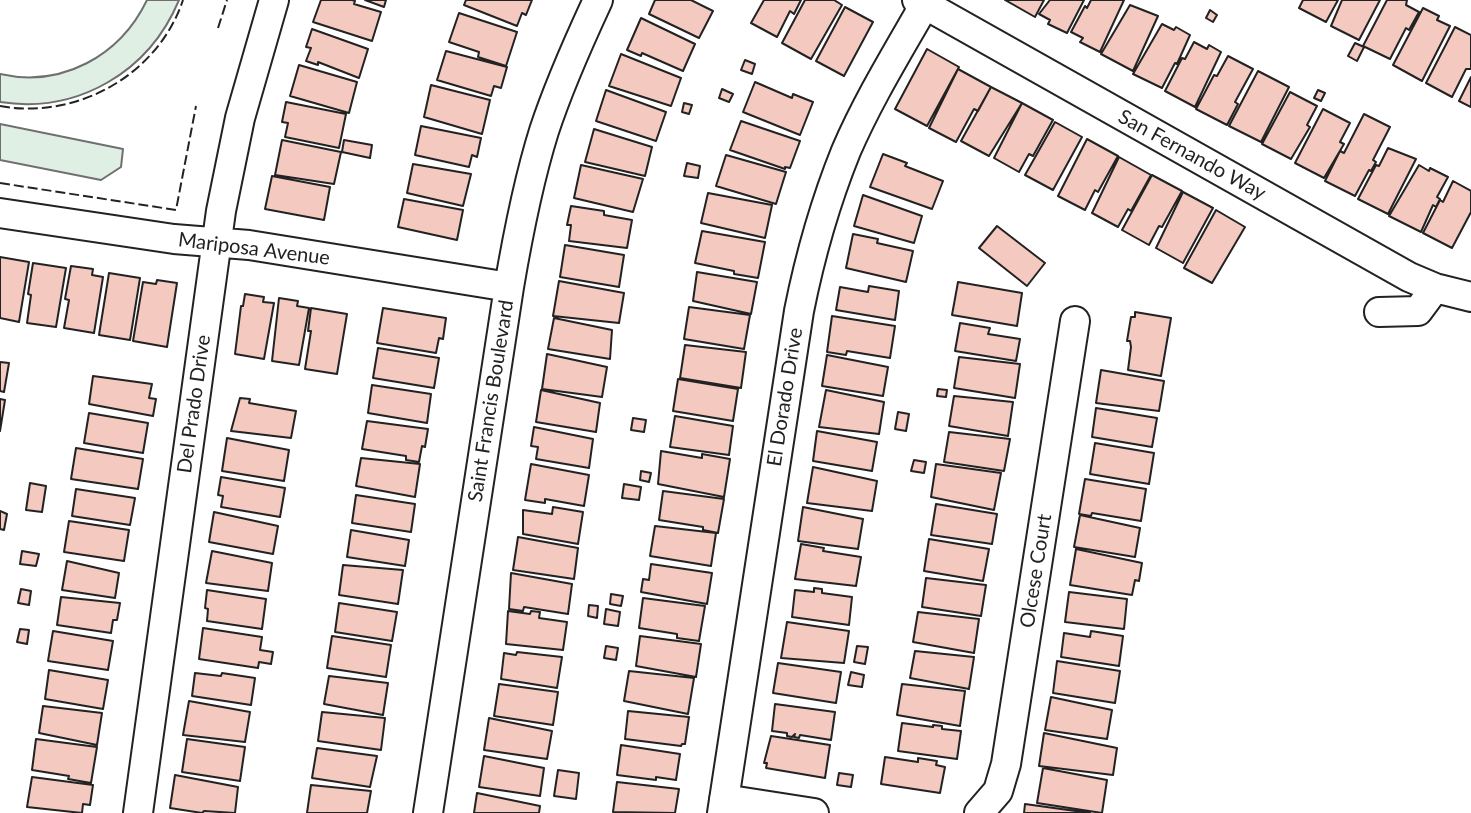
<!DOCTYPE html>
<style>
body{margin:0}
canvas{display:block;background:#fff}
</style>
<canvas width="1471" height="813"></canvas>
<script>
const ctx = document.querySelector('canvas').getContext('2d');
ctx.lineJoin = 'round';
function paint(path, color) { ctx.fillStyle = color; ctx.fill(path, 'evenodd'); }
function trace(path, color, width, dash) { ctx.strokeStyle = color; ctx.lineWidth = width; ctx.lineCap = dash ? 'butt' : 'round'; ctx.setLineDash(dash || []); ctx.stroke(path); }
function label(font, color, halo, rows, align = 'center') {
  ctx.font = font + ' Lato,sans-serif'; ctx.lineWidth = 6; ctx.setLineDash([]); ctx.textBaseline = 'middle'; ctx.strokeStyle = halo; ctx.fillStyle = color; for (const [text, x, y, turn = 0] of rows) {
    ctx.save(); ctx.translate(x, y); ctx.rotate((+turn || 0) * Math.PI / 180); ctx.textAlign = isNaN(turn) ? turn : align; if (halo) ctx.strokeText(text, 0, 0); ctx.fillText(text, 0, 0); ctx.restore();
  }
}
const green = new Path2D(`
 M147,0h32c-30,72 -101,114 -179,102v-28c62,14 120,-18 147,-74z
 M0,124l123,25 -2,18 -20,13 -101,-20z`);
paint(green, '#e0efe3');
trace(green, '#6f6f6f', 2);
const building = new Path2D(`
 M321,0h31l3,1 -1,3 27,8 -9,29 -59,-19z
 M365,0h21l-2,7z
 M466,0h66l-6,15 -4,-2 -5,13 -53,-21z
 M655,0h36l22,11 -14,27 -50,-24z
 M764,0h37l-7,14 -4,-3 -13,26 -26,-14z
 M805,0h29l8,5 -31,54 -29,-16z
 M1005,0h39l-9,17z
 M1050,0h34l-17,33 -19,-9 2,-4 -11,-6z
 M1091,0h33l-24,52 -20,-10 3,-4 -12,-6 14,-26 2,2z
 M1303,0h35l-12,22 -27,-14z
 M1342,0h38l-21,40 -28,-14z
 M1387,0h20l-1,5 13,7 -10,18 -3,-2 -16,31 -27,-13z
 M1130,5l28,11 -25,55 -32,-17z
 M845,7l28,15 -29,54 -28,-15z
 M1423,8l16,8 -2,4 13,6 -28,55 -29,-16z
 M1210,10l7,5 -4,7 -7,-4z
 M459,13l58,19 -11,34 -28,-9 1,-5 -30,-10z
 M641,18l54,26 -12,27 -41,-18 -1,3 -14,-6z
 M1162,24l12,6 2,-3 14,8 -13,29 -2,-1 -13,25 -29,-14z
 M1455,27l16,8v34h-5l-14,28 -26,-14z
 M312,29l56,20 -9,29 -41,-16v3l-12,-4 5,-13 -5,-1z
 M1194,42l13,7 2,-4 12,7 -26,55 -30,-16 17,-33 3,1z
 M1355,43l9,4 -7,14 -9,-5z
 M927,49l32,18 -32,59 -32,-17z
 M446,51l61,16 -6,21 -7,-2 -3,10 -54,-16z
 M621,54l60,24 -10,28 -62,-20z
 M1228,56l25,13 -18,33 3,2 -11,21 -31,-16 18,-34 3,1z
 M745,60l10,4 -3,10 -11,-4z
 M299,65l58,17 -8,31 -59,-17z
 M958,69l33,18 -13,24 -4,-2 -18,33 -27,-14z
 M1258,71l31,16 -28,55 -32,-16z
 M1471,77v30l-12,-6z
 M755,82l37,16 1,-4 20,8 -13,33 -57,-23z
 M431,85l59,15 -8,34 -58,-17z
 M991,87l31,16 -33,53 -28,-15z
 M722,89l11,5 -4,8 -10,-4z
 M606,90l60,22 -10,29 -60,-20z
 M1318,90l7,3 -4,8 -7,-3z
 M1290,92l27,14 -10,19 3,2 -19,32 -29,-15z
 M286,102l60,12 -7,34 -54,-11 3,-14 -6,-1z
 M684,103l8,2 -3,9 -7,-2z
 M1022,103l31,17 -20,36 -4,-2 -10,18 -25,-14z
 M1323,109l27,14 -10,19 4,2 -20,34 -29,-15z
 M1364,114l26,13 -17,33 3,2 -5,9 -2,-1 -14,26 -30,-15 15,-30 4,2z
 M741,121l59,20 -10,27 -5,-1v2l-55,-19z
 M1055,122l27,15 -29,53 -28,-15z
 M421,126l60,12 -4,19 -5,-2 -3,12 -54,-12z
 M594,129l58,18 -7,29 -60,-14z
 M1087,139l31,17 -20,36 -3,-2 -10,20 -27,-14z
 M282,140l59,12 -7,32 -59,-9z
 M344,140l28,5 -2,13 -28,-6z
 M1388,148l28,11 -28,55 -30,-15 18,-34 3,1z
 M883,154l24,9 -2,3 38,15 -11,28 -62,-22z
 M726,155l60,17 -10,32 -60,-18z
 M1119,157l32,18 -20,36 -3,-2 -10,18 -26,-14z
 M687,163l13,3 -2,12 -14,-2z
 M413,164l58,10 -8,32 -56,-13z
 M581,165l62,14 -10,33 -59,-14z
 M1419,165l10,6 1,-3 18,9 -11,20 3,2 -4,8 -3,-2 -12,27 -32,-16z
 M1152,175l30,16 -20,36 -3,-1 -10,19 -27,-15z
 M272,176l58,11 -6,33 -59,-11z
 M1453,181l18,10v21l-19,36 -29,-15 17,-33 3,2z
 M1183,192l30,16 -30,55 -27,-15z
 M708,193l64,12 -7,33 -64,-15z
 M863,195l59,21 -8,27 -60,-17z
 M404,199l59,11 -6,30 -59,-13z
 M571,206l33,5v4l28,5 -5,28 -58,-7 2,-16h-4z
 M1216,210l29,17 -33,56 -28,-15z
 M997,226l48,37 -18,23 -48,-38z
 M702,231l63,11 -7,36 -24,-4v-3l-39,-8z
 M853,234l25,5 -1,4 36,8 -7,31 -60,-14z
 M565,245l59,10 -5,32 -59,-10z
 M0,257l29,5 -10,60 -19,-4z
 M33,263l33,5 -10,59 -29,-4 4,-28 -3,-1z
 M71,266l22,3 -1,6 11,2 -9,56 -30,-5 5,-28 -4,-1z
 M697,272l60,10 -6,32 -58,-13z
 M109,273l31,5 -10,62 -31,-5z
 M157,280l20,3 -10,64 -34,-6 10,-59 13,2z
 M559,281l65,12 -5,30 -66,-7z
 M958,282l64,11 -5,33 -65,-11z
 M869,286l30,5 -4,29 -59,-10 4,-23 28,5z
 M245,294l19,3 -1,5 11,1 -10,56 -29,-5 6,-48h2z
 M279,298l19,3 -1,5 12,2 -10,57 -27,-4z
 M689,307l61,8 -6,34 -60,-10z
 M311,308l36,6 -10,60 -32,-5 6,-38h-3z
 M383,308l63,10 -3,21 -4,-1 -3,15 -59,-10z
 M1135,312l36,6 -10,58 -33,-6 3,-23 -1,-6h-3l4,-24h4z
 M832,316l63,10 -5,32 -43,-7 -1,4 -19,-3z
 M554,318l58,12 -2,29 -62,-10z
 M960,323l30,5 -2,6 32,5 -4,22 -61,-10z
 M685,345l61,7 -5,36 -61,-10z
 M378,348l61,10 -5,30 -61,-10z
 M547,354l60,13 -5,30 -60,-8z
 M827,355l61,12 -5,29 -61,-10z
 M959,357l61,7 -5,34 -61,-10z
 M0,362l9,1 -5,29 -4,-1z
 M1101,370l63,11 -5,30 -63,-8z
 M93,376l59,8 -3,14 7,1 -3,17 -64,-12z
 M678,379l60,10 -5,32 -60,-10z
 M372,385l59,9 -4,29 -59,-10z
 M938,389l9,1 -1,7 -9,-1z
 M541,390l59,13 -4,29 -60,-10z
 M826,390l58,12 -5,32 -60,-7z
 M954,396l59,6 -5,34 -59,-10z
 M240,398l10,1 -1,4 47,8 -5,27 -60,-7z
 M0,399l5,1 -5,31z
 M1096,408l61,10 -5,29 -60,-10z
 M898,412l11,2 -3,17 -11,-2z
 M89,413l59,10 -5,30 -59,-10z
 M675,416l58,10 -4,29 -59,-8z
 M633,418l13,2 -2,12 -13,-2z
 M367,421l61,8 -3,18 -3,-1 -3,16 -13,-2v-4l-44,-7z
 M534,427l59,12 -4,29 -53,-9 2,-12 -7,-1z
 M817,431l60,11 -5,29 -59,-10z
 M949,432l61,7 -6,32 -60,-9z
 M227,438l62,12 -5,31 -62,-10z
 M1095,443l59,10 -5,31 -59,-10z
 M76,448l67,11 -5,30 -67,-10z
 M661,451l41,7v-4l28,5 -6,38 -66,-13z
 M361,458l59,6 -5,33 -59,-11z
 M914,460l12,2 -2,11 -13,-2z
 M531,464l58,11 -5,31 -39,-7v4l-20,-3z
 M936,464l65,9 -7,37 -63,-13z
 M813,467l64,14 -5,30 -65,-8z
 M641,471l10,2 -2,9 -9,-2z
 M221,477l64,11 -5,29 -59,-10 2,-11 -5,-1z
 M1085,479l61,10 -5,32 -49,-8 -1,3 -12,-2z
 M30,483l16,3 -4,26 -16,-2z
 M624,484l17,3 -2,13 -17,-2z
 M76,489l59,9 -5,27 -58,-9z
 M663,491l61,8 -6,34 -15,-3v-3l-44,-7z
 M356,495l59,9 -4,28 -59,-9z
 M936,504l61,10 -5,30 -61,-9z
 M553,507l30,5 -5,32 -55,-10v-24l29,4z
 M803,507l60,12 -5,30 -60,-8z
 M0,511l7,3 -3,16 -4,-1z
 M214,512l64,14 -5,28 -64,-12z
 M1080,515l60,13 -5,29 -61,-10z
 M69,521l60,9 -5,31 -60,-9z
 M655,526l61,7 -5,33 -61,-10z
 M351,530l58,10 -4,26 -58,-9z
 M518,537l60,11 -4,31 -61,-9z
 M929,539l60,10 -6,32 -59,-10z
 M801,544l23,4 -1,3 38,6 -5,29 -61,-7z
 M1076,549l66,14 -3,18 -4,-1 -3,15 -62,-10z
 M22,551l17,3 -3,12 -16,-2z
 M212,551l60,12 -4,28 -62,-8z
 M67,561l52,12 -4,25 -53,-8z
 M651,564l61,9 -5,31 -66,-12 2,-13 6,1z
 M343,565l60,5 -5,34 -59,-9z
 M511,573l61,11 -4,30 -44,-7 -1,4 -14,-2z
 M926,578l60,7 -5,31 -59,-9z
 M814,588l8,1v4l30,4 -3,28 -57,-8 3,-27 19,2z
 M21,589l10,2 -2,14 -11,-2z
 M207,590l59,9 -4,30 -55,-8 1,-12 -3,-1z
 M1069,592l58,7 -3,30 -59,-7z
 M611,594l12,2 -2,10 -11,-2z
 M61,597l59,6 -3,17h-4l-2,13 -54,-8z
 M643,598l62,8 -6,35 -22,-3v-4l-38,-6z
 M339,603l58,9 -5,29 -57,-9z
 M589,605l9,1 -1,12 -9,-2z
 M606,609l14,3 -2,14 -14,-2z
 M508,611l22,3 1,-3 9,1 -1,6 28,4 -4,28 -57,-6z
 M918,612l61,7 -5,34 -61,-11z
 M787,622l62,9 -5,32 -63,-5z
 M203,628l59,9 -2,13 13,2 -2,12 -12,-2 -1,6 -59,-9z
 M20,629l9,1 -2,14 -10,-2z
 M53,631l60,10 -5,29 -60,-9z
 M1091,631l32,5 -4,30 -58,-9 3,-24 26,4z
 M332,636l59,9 -5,32 -59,-9z
 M640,636l61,8 -5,33 -60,-11z
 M606,646l12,2 -2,12 -12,-2z
 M857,646l11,1 -3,17 -11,-2z
 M915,651l59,6 -5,32 -59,-11z
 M517,652l45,5 -5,31 -56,-9 3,-26 12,2z
 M1057,661l63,10 -5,32 -62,-10z
 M778,663l63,9 -5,31 -63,-10z
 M49,670l59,10 -5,29 -58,-10z
 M629,671l65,7 -6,36 -64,-13z
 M851,672l13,3 -2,12 -14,-2z
 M195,673l26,3 1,-3 33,5 -4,27 -59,-9z
 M329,676l59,7 -5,32 -59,-11z
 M499,684l59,8 -5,33 -59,-9z
 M902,684l63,7 -5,35 -63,-11z
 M1051,697l61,13 -5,29 -62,-9z
 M189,701l61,11 -5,30 -62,-7z
 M775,704l60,8 -4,28 -31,-5 -1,3 -5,-1 1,-3 -3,3 -5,-1v-3l-15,-2z
 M43,706l59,7 -5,32 -58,-12z
 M628,711l61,6 -4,27h-3l-1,2 -56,-7z
 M322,712l63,6 -4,32 -63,-9z
 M489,718l63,13 -5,28 -63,-9z
 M902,723l31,4v-2l9,1v3l19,2 -4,28 -59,-8z
 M1044,733l73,15 -4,27 -74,-9z
 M771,736l59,9 -5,33 -59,-10 1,-5h-3z
 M36,739l61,8 -6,36 -23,-4 1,-3 -37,-6z
 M187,739l58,8 -5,34 -58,-9z
 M621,745l59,9 -4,26 -20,-3v3l-39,-5z
 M317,748l60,8 -7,31 -58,-9z
 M484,756l60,12 -4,28 -61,-9z
 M885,757l33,5v-4l19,3 -1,4 9,2 -5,26 -59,-9z
 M1043,768l64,12 -5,33 -65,-10z
 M558,770l21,3 -3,26 -22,-3z
 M839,773l14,2 -2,12 -14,-2z
 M175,775l63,12 -3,26 -31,-2 -2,2 -32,-5z
 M32,777l61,8 -3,20 -7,-1 -1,9 -55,-6z
 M617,782l62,7 -4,24 -62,-1z
 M311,785l60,6 -4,22h-60z
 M477,793l63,13 -1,7h-65z
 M1025,804l65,9h-66z`);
paint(building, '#f3c9c0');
trace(building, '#222', 2);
const minor = new Path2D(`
 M917,0l492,277 26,11 36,9
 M0,213l174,26 75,6 260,42
 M1379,312l39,-1 17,-23
 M724,799l90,14
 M138,813l83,-602 19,-93 34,-118
 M428,813l81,-526c9,-53 19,-105 35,-156 15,-46 34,-88 54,-131
 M722,813l77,-502c11,-55 26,-108 47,-160 22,-51 51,-98 79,-147
 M979,813l19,-22 8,-27 69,-443`);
trace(minor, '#222', 32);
trace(minor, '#fff', 28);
trace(new Path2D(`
 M218,28l9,-28
 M0,106c77,14 158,-31 183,-106
 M0,183l176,27 20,-104`), '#222', 2, [10, 4]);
label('20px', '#222', '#fff', [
 ["San Fernando Way",1192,155,29],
 ["Mariposa Avenue",254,249,7],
 ["El Dorado Drive",785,397,-81],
 ["Saint Francis Boulevard",491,401,-81],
 ["Del Prado Drive",194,404,-82],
 ["Olcese Court",1036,571,-81]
]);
</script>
